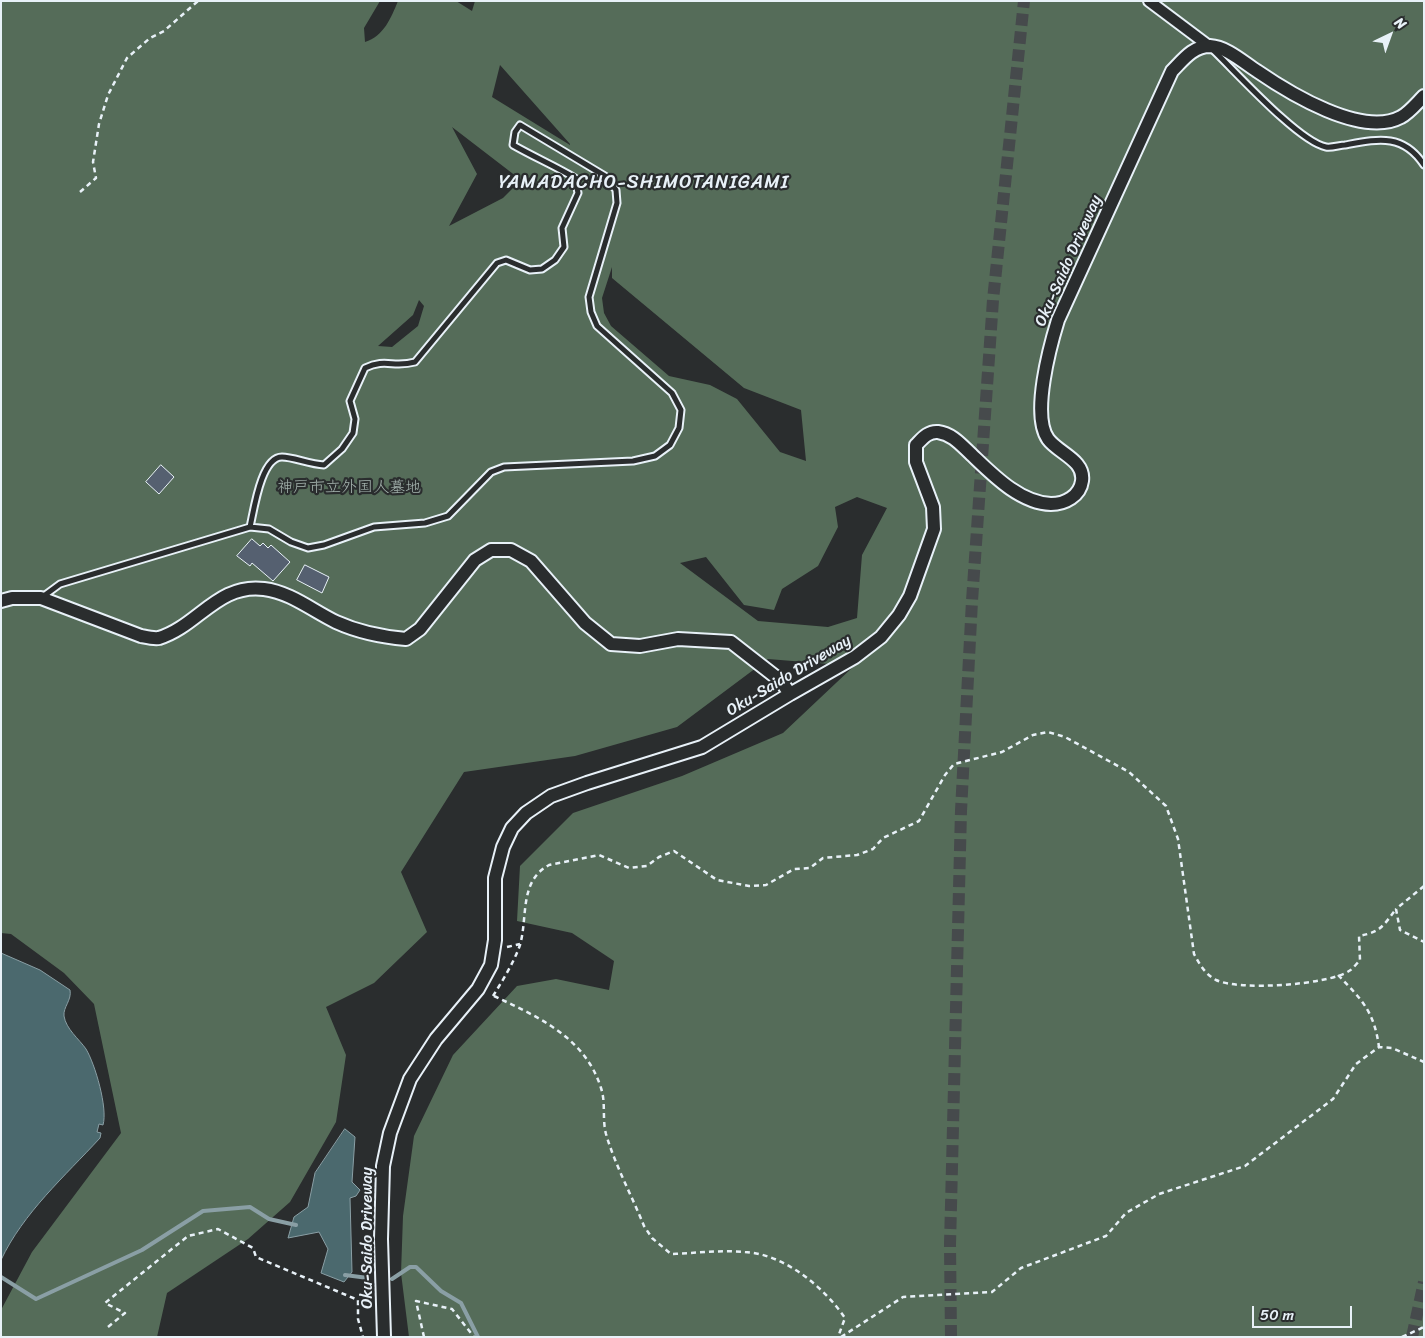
<!DOCTYPE html>
<meta charset="utf-8">
<style>
body{margin:0}
#map{position:relative;width:1425px;height:1338px;overflow:hidden;background:#2a2d2e;font-family:Sriracha,sans-serif}
canvas{display:block}
.frame{position:absolute;inset:0;border:2px solid #e8f1f8;pointer-events:none}
.north{position:absolute;left:1365px;top:10px;width:50px;height:50px;-webkit-text-stroke:4px #2a2d2e;paint-order:stroke;rotate:42deg;font-size:14px;font-weight:700;line-height:20px;text-align:center;color:#e8f1f8}
.north::after{content:'';display:block;margin:auto;width:18px;height:22px;background:#e8f1f8;clip-path:polygon(50% 0,100% 100%,50% 72%,0 100%)}
.scale{position:absolute;left:1252px;top:1306px;width:100px;height:22px;box-sizing:border-box;border:2px solid #e8f1f8;border-top:0;padding-left:6px;font-size:15px;line-height:18px;white-space:nowrap;color:#e8f1f8;-webkit-text-stroke:4px #2a2d2e;paint-order:stroke}
</style>
<div id="map">
<canvas width="1425" height="1338"></canvas>
<div class="frame"></div>
<div class="north">N</div>
<div class="scale">50 m</div>
</div>
<script>
const ctx = document.querySelector('canvas').getContext('2d');
ctx.lineJoin = 'round';
function paint(path, color) { ctx.fillStyle = color; ctx.fill(path, 'evenodd'); }
function trace(path, color, width, dash) { ctx.strokeStyle = color; ctx.lineWidth = width; ctx.lineCap = dash ? 'butt' : 'round'; ctx.setLineDash(dash || []); ctx.stroke(path); }
function label(font, color, halo, rows, align = 'center') {
  ctx.font = font + ' Sriracha,"Klee One",sans-serif'; ctx.lineWidth = 4.5; ctx.setLineDash([]); ctx.textBaseline = 'middle'; ctx.strokeStyle = halo; ctx.fillStyle = color; for (const [text, x, y, turn = 0] of rows) {
    ctx.save(); ctx.translate(x, y); ctx.rotate((+turn || 0) * Math.PI / 180); ctx.textAlign = isNaN(turn) ? turn : align; if (halo) ctx.strokeText(text, 0, 0); ctx.fillText(text, 0, 0); ctx.restore();
  }
}
paint(new Path2D(`
 M1,1h379l-16,27 1,14c19,-6 26,-24 33,-41h58l16,10 3,-10h949v1336h-1015l-8,-64 2,-57 11,-80 39,-81 64,-69 39,-7 53,11 5,-29 -42,-28 -55,-12 3,-55 53,-53 109,-37 101,-43 71,-67 -86,-7 -91,68 -102,29 -111,16 -63,100 26,60 -53,51 -48,24 20,48 -10,67 -46,80 -42,37 -81,54 -10,44h-156v-27l31,-58 89,-119 -27,-129 -30,-31 -53,-39 -10,-1zM500,65l70,79v1l-78,-48zM452,127l69,53 -18,18 -54,28 28,-52zM612,267v11l132,110 57,22 5,51 -26,-9 -43,-53 -27,-14 -41,-9 -58,-50 -7,-13 -2,-15zM419,300l5,6 -6,20 -26,21 -14,-1 35,-31zM857,497l30,11 -25,47 -5,63 -29,9 -70,-6 -78,-58 26,-6 38,48 30,5 8,-21 36,-23 20,-39 -3,-20z`), '#556c59');
const water = new Path2D(`
 M1,953l39,17 30,20c2,10 -7,17 -6,26 2,13 15,23 22,33 9,15 22,59 17,76l-4,-1 -2,8 4,1 -1,5c-35,38 -77,75 -99,122z
 M345,1129l10,8 -3,45 8,8 -4,6 -6,2 2,74 -8,10 -23,-9 7,-24 -9,-17 -31,6 6,-21 14,-10 7,-34z`);
paint(water, '#4b696e');
trace(water, '#8a9fa5', 1);
trace(new Path2D(`
 M345,1275l23,3
 M1,1277l35,22 106,-49 61,-39 47,-4 19,12 27,6
 M392,1279l18,-12h6l25,24 20,12 17,34`), '#8a9fa5', 4);
const building = new Path2D(`
 M161,465l13,12 -15,17 -13,-12z
 M252,539l8,7 3,-3 5,5 3,-3 19,17 -17,19 -21,-18 -2,3 -13,-10z
 M305,565l24,12 -7,16 -25,-13z`);
paint(building, '#556070');
trace(building, '#e8f1f8', 1);
trace(new Path2D(`
 M951,1337l-1,-92 11,-434 11,-210 21,-301 31,-299
 M1412,1337l12,-55`), '#464a4c', 12, [12, 6]);
const service = new Path2D(`
 M1213,50c23,22 86,92 113,97 6,1 14,-2 19,-2 33,-6 58,-12 79,20
 M41,598l19,-14 190,-57 19,2 22,13 17,6 16,-3 50,-18 51,-4 23,-7 43,-44 13,-5 129,-6 22,-5 15,-11 9,-17 2,-18 -9,-17 -75,-67 -6,-14 -2,-15 28,-94 -1,-13 -11,-14 -85,-51 -5,7 -2,13c21,12 42,21 62,33l3,15 -16,35 2,19 -9,13 -13,9 -12,1 -24,-10 -9,3 -82,99c-22,6 -29,-4 -50,6l-15,33 5,18 -2,14 -11,16 -18,16c-15,-1 -31,-8 -42,-8 -21,0 -28,53 -32,70`);
const minor = new Path2D(`
 M1149,1l60,45`);
const tertiary = new Path2D(`
 M1,601l11,-3h29l100,38c5,1 13,3 18,2 39,-12 59,-55 105,-49 26,3 49,22 72,33 22,10 47,15 70,17l14,-10 55,-69 16,-10h20l20,11 54,62 26,21 29,2 38,-7 53,3 50,39 9,13
 M384,1337l-3,-98 2,-73 7,-33 20,-54 26,-40 42,-50 13,-24 4,-25v-62l8,-31 9,-19 14,-15 25,-17 36,-13 115,-36 88,-53 65,-37 26,-20 18,-22 11,-19 24,-67 -1,-22 -17,-45v-17c6,-6 12,-14 22,-13 15,2 24,14 34,23 21,20 48,48 79,49 14,0 29,-8 31,-23 3,-21 -24,-28 -34,-42 -17,-24 2,-93 10,-119l114,-249c11,-11 21,-25 38,-25 17,1 33,16 47,25 32,22 105,67 144,46 8,-4 16,-14 23,-21`);
trace(service, '#e8f1f8', 9);
trace(minor, '#e8f1f8', 14);
trace(tertiary, '#e8f1f8', 16);
trace(new Path2D(`
 M80,192l16,-14 -3,-16 6,-38 9,-29 19,-37 23,-20 14,-7 34,-30
 M1424,886l-28,23 4,21 24,12
 M507,947l13,-3
 M1338,975c24,25 36,36 41,72
 M493,996c10,-16 21,-34 27,-51 8,-28 -1,-64 29,-80l50,-10 30,13 18,-2 12,-9 15,-6 43,29 32,6 17,-1 28,-16 16,-1 13,-10 34,-3 16,-6 10,-11 36,-17 26,-46 9,-11 48,-12 31,-17 15,-3 17,5 64,35 37,34 12,33 16,115c6,11 11,20 22,26 23,11 112,5 133,-9 4,-2 8,-8 11,-11l-1,-24c22,-4 24,-10 37,-27
 M494,996c44,21 91,41 107,92 5,15 1,31 5,46 9,31 26,62 38,92l8,12 19,16c25,-1 50,-4 74,-2 39,2 79,35 100,66l-7,19
 M108,1327l17,-14 -20,-10 83,-67 30,-7 35,19 3,9 102,43v19l5,18
 M424,1337l-8,-36 36,8 22,28
 M841,1337l62,-40 89,-5 29,-24 85,-32 20,-23 33,-19 86,-28 88,-67 23,-35 23,-17 13,1 32,14
 M1402,1337l22,-10`), '#e8f1f8', 2.5, [5, 4]);
trace(service, '#2a2d2e', 5);
trace(minor, '#2a2d2e', 10);
trace(tertiary, '#2a2d2e', 12);
label('16px', '#e8f1f8', '#2a2d2e', [
 ["Oku-Saido Driveway",1069,261,-66],
 ["Oku-Saido Driveway",789,676,-31],
 ["Oku-Saido Driveway",368,1238,-90]
]);
label('16px', '#a6b5b0', '#2a2d2e', [
 ["神戸市立外国人墓地",349,488]
]);
ctx.letterSpacing = '1px';
label('19px', '#e8f1f8', '#2a2d2e', [
 ["YAMADACHO-SHIMOTANIGAMI",644,183]
]);
ctx.letterSpacing = '0px';
</script>
